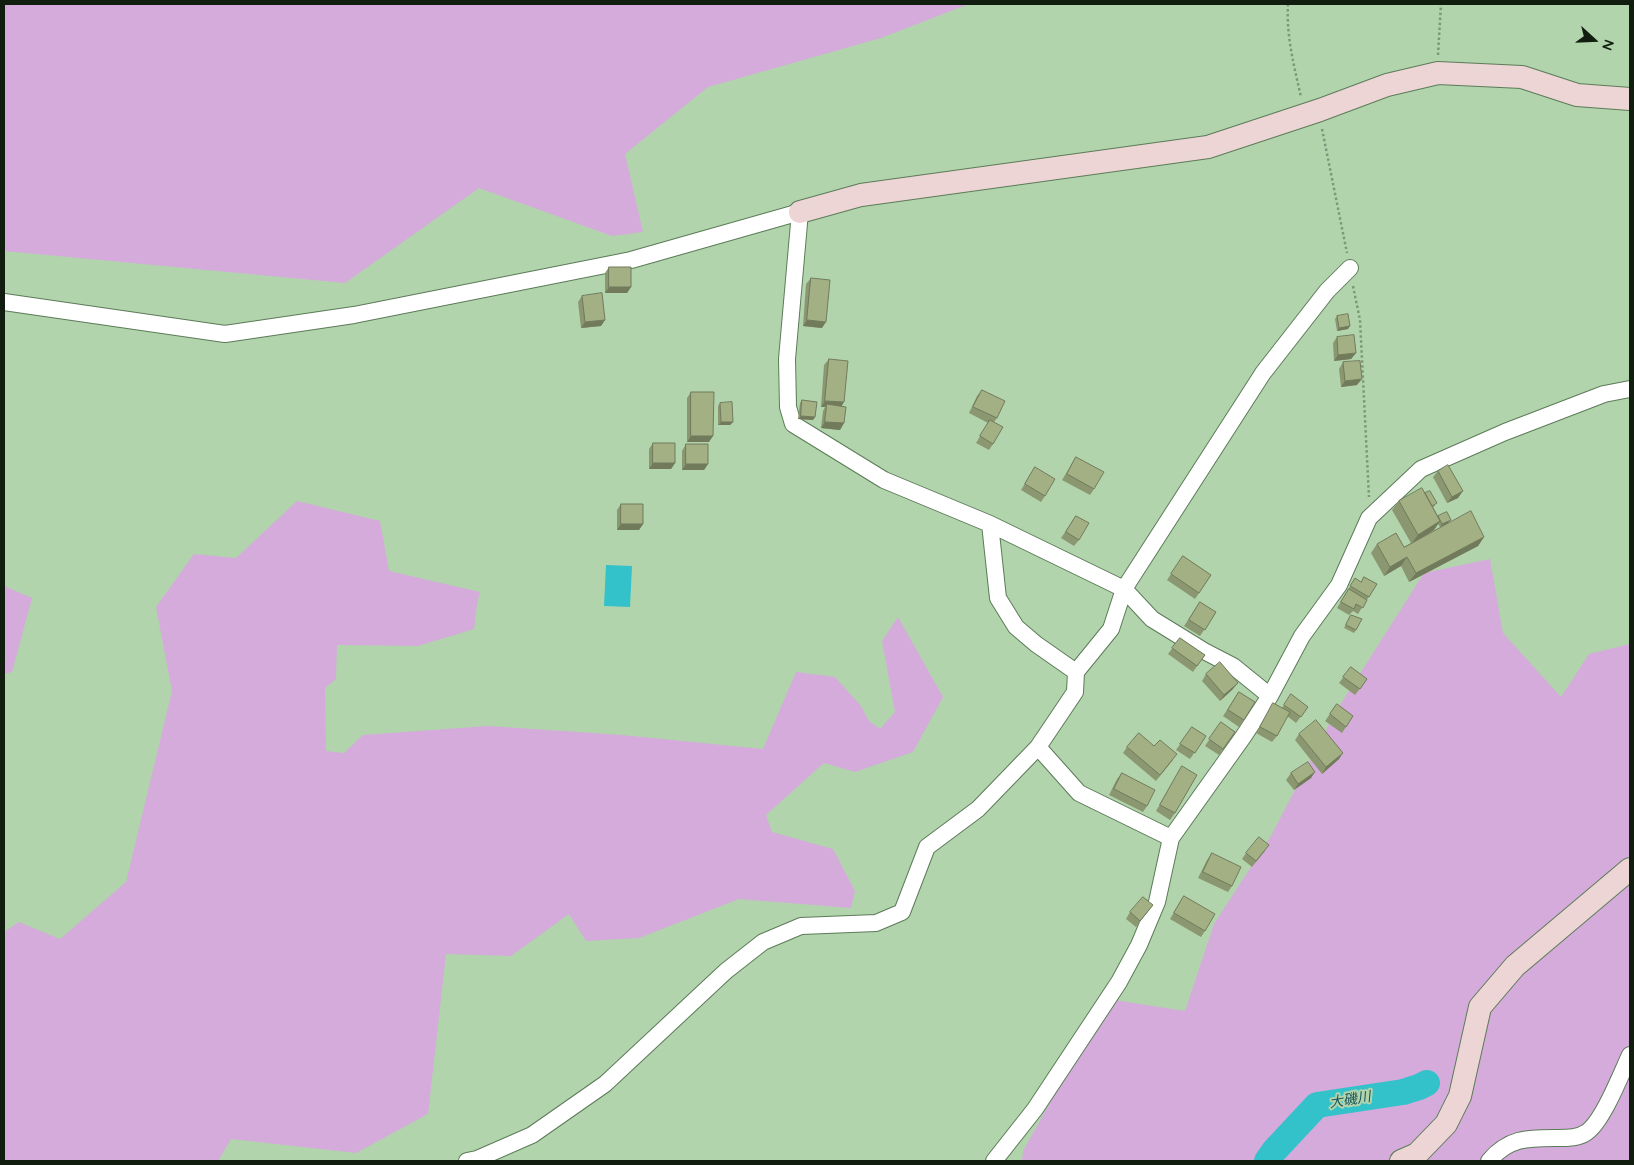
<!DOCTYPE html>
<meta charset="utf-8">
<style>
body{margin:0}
#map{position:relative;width:1634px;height:1165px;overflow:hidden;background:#b2d4ad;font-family:Quicksand,sans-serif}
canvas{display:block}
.frame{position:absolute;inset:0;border:5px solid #111d0f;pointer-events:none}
.north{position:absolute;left:1569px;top:15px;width:50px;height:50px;-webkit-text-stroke:4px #b2d4ad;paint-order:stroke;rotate:110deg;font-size:14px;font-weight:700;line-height:20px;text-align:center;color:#111d0f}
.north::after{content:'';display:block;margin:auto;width:18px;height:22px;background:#111d0f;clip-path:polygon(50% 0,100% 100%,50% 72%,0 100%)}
</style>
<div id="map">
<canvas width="1634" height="1165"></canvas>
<div class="frame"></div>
<div class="north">N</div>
</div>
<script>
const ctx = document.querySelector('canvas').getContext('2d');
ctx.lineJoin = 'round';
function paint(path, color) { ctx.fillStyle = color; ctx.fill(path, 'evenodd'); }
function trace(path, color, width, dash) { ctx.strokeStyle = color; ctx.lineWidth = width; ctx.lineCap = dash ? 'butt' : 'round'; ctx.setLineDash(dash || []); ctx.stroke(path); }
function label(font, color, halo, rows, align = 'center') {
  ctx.font = font + ' Quicksand,"Noto Sans JP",sans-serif'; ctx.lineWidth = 4; ctx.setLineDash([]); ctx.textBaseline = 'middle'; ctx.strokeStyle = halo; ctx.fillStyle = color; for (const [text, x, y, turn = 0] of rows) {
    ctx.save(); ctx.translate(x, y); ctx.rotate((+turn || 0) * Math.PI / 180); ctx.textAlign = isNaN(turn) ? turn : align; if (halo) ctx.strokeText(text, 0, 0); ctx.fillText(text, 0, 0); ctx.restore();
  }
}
paint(new Path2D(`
 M4,4h965l-88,34 -173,49 -83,67 18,78 -31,4 -133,-48 -134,95 -341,-32z
 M297,501l83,20 9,50 91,21 -3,12 -3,25 -56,17 -81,-1 -1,34 -11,9 1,63 18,2 19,-18 125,-9 134,9 141,14 33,-77 39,5 26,29 8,15 11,8 15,-17 -13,-71 16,-24 45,80 -30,55 -58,20 -31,-9 -58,52 6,17 61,17 22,42 -4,17 -112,-9 -100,39 -53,3 -17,-27 -58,42 -65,-2 -18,160 -72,39 -125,-14 -13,22h-214v-229l15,-10 41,17 66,-57 46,-191 -16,-84 38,-53 42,4z
 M1490,559l13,74 58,64 28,-43 41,-10v517h-608l1,-10 85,-152 77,12 29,-87 57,-88 64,-123 89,-140z
 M4,586l28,12 -20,74 -8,2z`), '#d4abdb');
paint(new Path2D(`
 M606,565l26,1 -2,41 -26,-1z`), '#33c1ca');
trace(new Path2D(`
 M1267,1161l7,-10 43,-46 86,-13 16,-5 8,-4`), '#33c1ca', 26);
const street = new Path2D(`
 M4,302l221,32 129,-19 277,-55 169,-48 -13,147 1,48 5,17 91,56 106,44 134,65 28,30 52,32 29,15 37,30
 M990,524l8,74 18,29 20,17 40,28
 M1038,747l41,46 92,45
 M467,1161l10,-2 55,-24 73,-51 121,-113 37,-29 38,-16 75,-3 26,-11 25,-65 51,-38 60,-62 37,-55 1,-20 35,-43 13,-40 139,-216 64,-82 23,-23
 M994,1161l41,-52 84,-127 20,-37 18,-43 14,-64 72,-101 27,-41 32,-60 37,-51 30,-67 52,-49 84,-37 99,-38 26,-5
 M1489,1161c20,-24 40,-23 69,-23 10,0 21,0 29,-6 16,-11 34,-58 43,-77`);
const secondary = new Path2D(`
 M800,212l61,-17 347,-48 112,-37 67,-25 51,-12 84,4 55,18 53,4
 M1401,1161l16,-7 29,-30 14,-28 20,-89 35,-41 115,-97`);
trace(street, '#5c7b58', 18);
trace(secondary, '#5c7b58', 24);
trace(new Path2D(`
 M1288,4c-2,31 6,62 13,93
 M1438,55l3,-51
 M1322,129l25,124
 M1353,286l7,34 9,177`), '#7d9879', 2.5, [2.5, 2.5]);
trace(street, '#fff', 16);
trace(secondary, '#ecd5d4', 22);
paint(new Path2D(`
 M609,267l22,20 -4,6h-22v-20z
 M811,278l11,50 -19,-2 3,-42z
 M582,296l23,24 -4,6 -20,2 -3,-26z
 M1337,316l13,10 -2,3 -11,2 -2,-12z
 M1337,337l19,16 -5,6 -17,2 -1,-18z
 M829,359l13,47 2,17 -4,7 -19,-2 2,-17 2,-4h-4l3,-42z
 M1343,362l14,23 -16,2 -2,-18z
 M982,390l15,28 -3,4 -1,22 -4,6 -13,-7 12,-20 -19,-10 8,-17z
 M691,392l18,50h-22v-44z
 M802,400l13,17 -2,3 -15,-1 2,-16z
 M720,403l13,19 -3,3h-12v-19z
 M653,443l22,20 -4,6h-22v-20z
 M686,444l22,20 -4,6h-22v-19z
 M1076,457l18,32 -4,6 -28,-15z
 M1035,467l10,29 -4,6 -20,-12z
 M1438,471l20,27 -11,5 -14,-26z
 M1425,493l10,13 -2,1 5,9 10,7 -8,4 -2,-3 -4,6 -12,8 62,-1 -6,9 -69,36 -8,-16 -17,10 -13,-23 6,-9 27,3 7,-4 -19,-33 7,-9z
 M621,504l22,20 -4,6h-22v-20z
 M1076,516l3,24 -5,6 -13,-8z
 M1183,556l28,19 -16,24 -28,-19z
 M1364,577l13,7 -19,30 -5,-3 -4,4 -12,-7 18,-30 6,4z
 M1200,602l16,10 -16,24 -16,-10z
 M1351,615l5,15 -2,3 -10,-5z
 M1180,638l25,17 -12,17 -25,-18z
 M1351,667l16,12 -12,16 -16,-12z
 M1206,674l27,15 -13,12 -18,-20z
 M1239,692l16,10 -16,25 -16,-11z
 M1273,703l9,5 2,-3 24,2 -12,16 -9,-7 -10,20 -5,6 -16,-9z
 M1337,704l16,12 -11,17 -17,-12z
 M1221,722l14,10 -16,23 -14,-9z
 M1192,727l14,9 -16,23 -14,-9z
 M1299,734l40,25 -17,15 -27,-34z
 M1154,746l19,14 -17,21 -33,-28 4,-6z
 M1182,766l-7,47 -5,7 -14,-9z
 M1122,773l25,33 -4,6 -34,-17 8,-16z
 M1291,773l20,5 -17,12 -8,-10z
 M1265,851l-13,16 -10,-8 4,-6z
 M1212,853l20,33 -4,6 -30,-14 9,-18z
 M1184,896l21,35 -4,6 -31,-18z
 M1153,905l-17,22 -10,-8 4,-7z`), '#8b9771');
paint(new Path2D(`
 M609,287h22l-4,6h-22z
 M605,320l-4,6 -20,2 4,-6z
 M807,320l19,2 -4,6 -19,-2z
 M1350,326l-2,3 -11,2 2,-3z
 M1356,353l-5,6 -17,2 4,-6z
 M1362,379l-5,6 -16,2 4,-6z
 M825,401l19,1 -4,7 -13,-5 -2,3h-4z
 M801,416l14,1 -2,3 -15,-1z
 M721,422h12l-3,3h-12z
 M825,422l19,1 -4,7 -19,-2z
 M691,436h22l-4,6h-22z
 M653,463h22l-4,6h-22z
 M686,464h22l-4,6h-22z
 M1463,491l-5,7 -11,5 5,-6z
 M1451,520l-3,3 -8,4 2,-3z
 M1440,521l-6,9 -23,14 7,-9z
 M621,524h22l-4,6h-22z
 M1484,537l-6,9 -69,36 7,-9z
 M1407,557l-6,9 -17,10 6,-9z
 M1238,683l-5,6 -13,12 4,-6z
 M1343,753l-4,6 -17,15 4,-7z
 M1315,772l-4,6 -17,12 4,-6z`), '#717b5c');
const building = new Path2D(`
 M609,267h22v20h-22z
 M811,278l19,2 -4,42 -19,-2z
 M602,293l3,27 -20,2 -3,-26z
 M1348,314l2,12 -11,2 -2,-12z
 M1354,335l2,18 -18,2 -1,-18z
 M829,359l19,2 -4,41 -19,-1z
 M1360,361l2,18 -17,2 -2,-19z
 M982,390l23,11 -8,17 -24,-11z
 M691,392h23l-1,44h-22z
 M802,400l15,2 -2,15 -14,-1z
 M732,402l1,20h-12l-1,-19z
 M827,404l19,3 -2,16 -19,-1z
 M990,420l13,7 -10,17 -13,-8z
 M653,443h22v20h-22z
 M686,444h22v20h-22z
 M1076,457l28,15 -10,17 -27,-15z
 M1448,465l15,26 -11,6 -14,-26z
 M1035,467l20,12 -10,17 -20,-12z
 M1422,488l18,33 -22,14 -19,-34z
 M1430,491l7,12 -5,3 -7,-13z
 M621,504h22v20h-22z
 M1471,511l13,26 -68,36 -9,-16 -17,10 -13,-23 19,-11 8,14z
 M1447,512l4,8 -9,4 -4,-8z
 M1076,516l13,7 -10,17 -13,-8z
 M1183,556l28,19 -12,18 -28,-19z
 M1364,577l13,7 -8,13 -19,-11 5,-8 6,4z
 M1349,589l18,11 -4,8 -7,-4 -2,5 -13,-7z
 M1200,602l16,10 -11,18 -16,-10z
 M1351,615l11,4 -6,11 -10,-5z
 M1180,638l25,17 -8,11 -25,-18z
 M1220,662l18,21 -14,12 -18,-21z
 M1351,667l16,12 -7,10 -17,-12z
 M1239,692l16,10 -11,18 -16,-10z
 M1291,694l17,13 -7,10 -17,-12z
 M1273,703l17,9 -13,24 -17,-9z
 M1337,704l16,12 -7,11 -16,-13z
 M1316,720l27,33 -17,14 -27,-33z
 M1221,722l14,10 -12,17 -14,-10z
 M1192,727l14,9 -11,17 -15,-9z
 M1139,733l15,13 6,-6 17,14 -17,21 -33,-28z
 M1308,762l7,10 -17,12 -7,-11z
 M1182,766l15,9 -22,38 -15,-8z
 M1122,773l33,17 -8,16 -33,-17z
 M1259,837l10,8 -13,16 -10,-8z
 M1212,853l29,14 -9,19 -29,-14z
 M1184,896l31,18 -10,17 -31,-18z
 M1143,897l10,8 -13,16 -10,-9z`);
paint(building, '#a2b083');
trace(building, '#717b5c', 1);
label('italic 14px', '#195356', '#b2d4ad', [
 ["大磯川",1350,1100,-9]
]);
</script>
